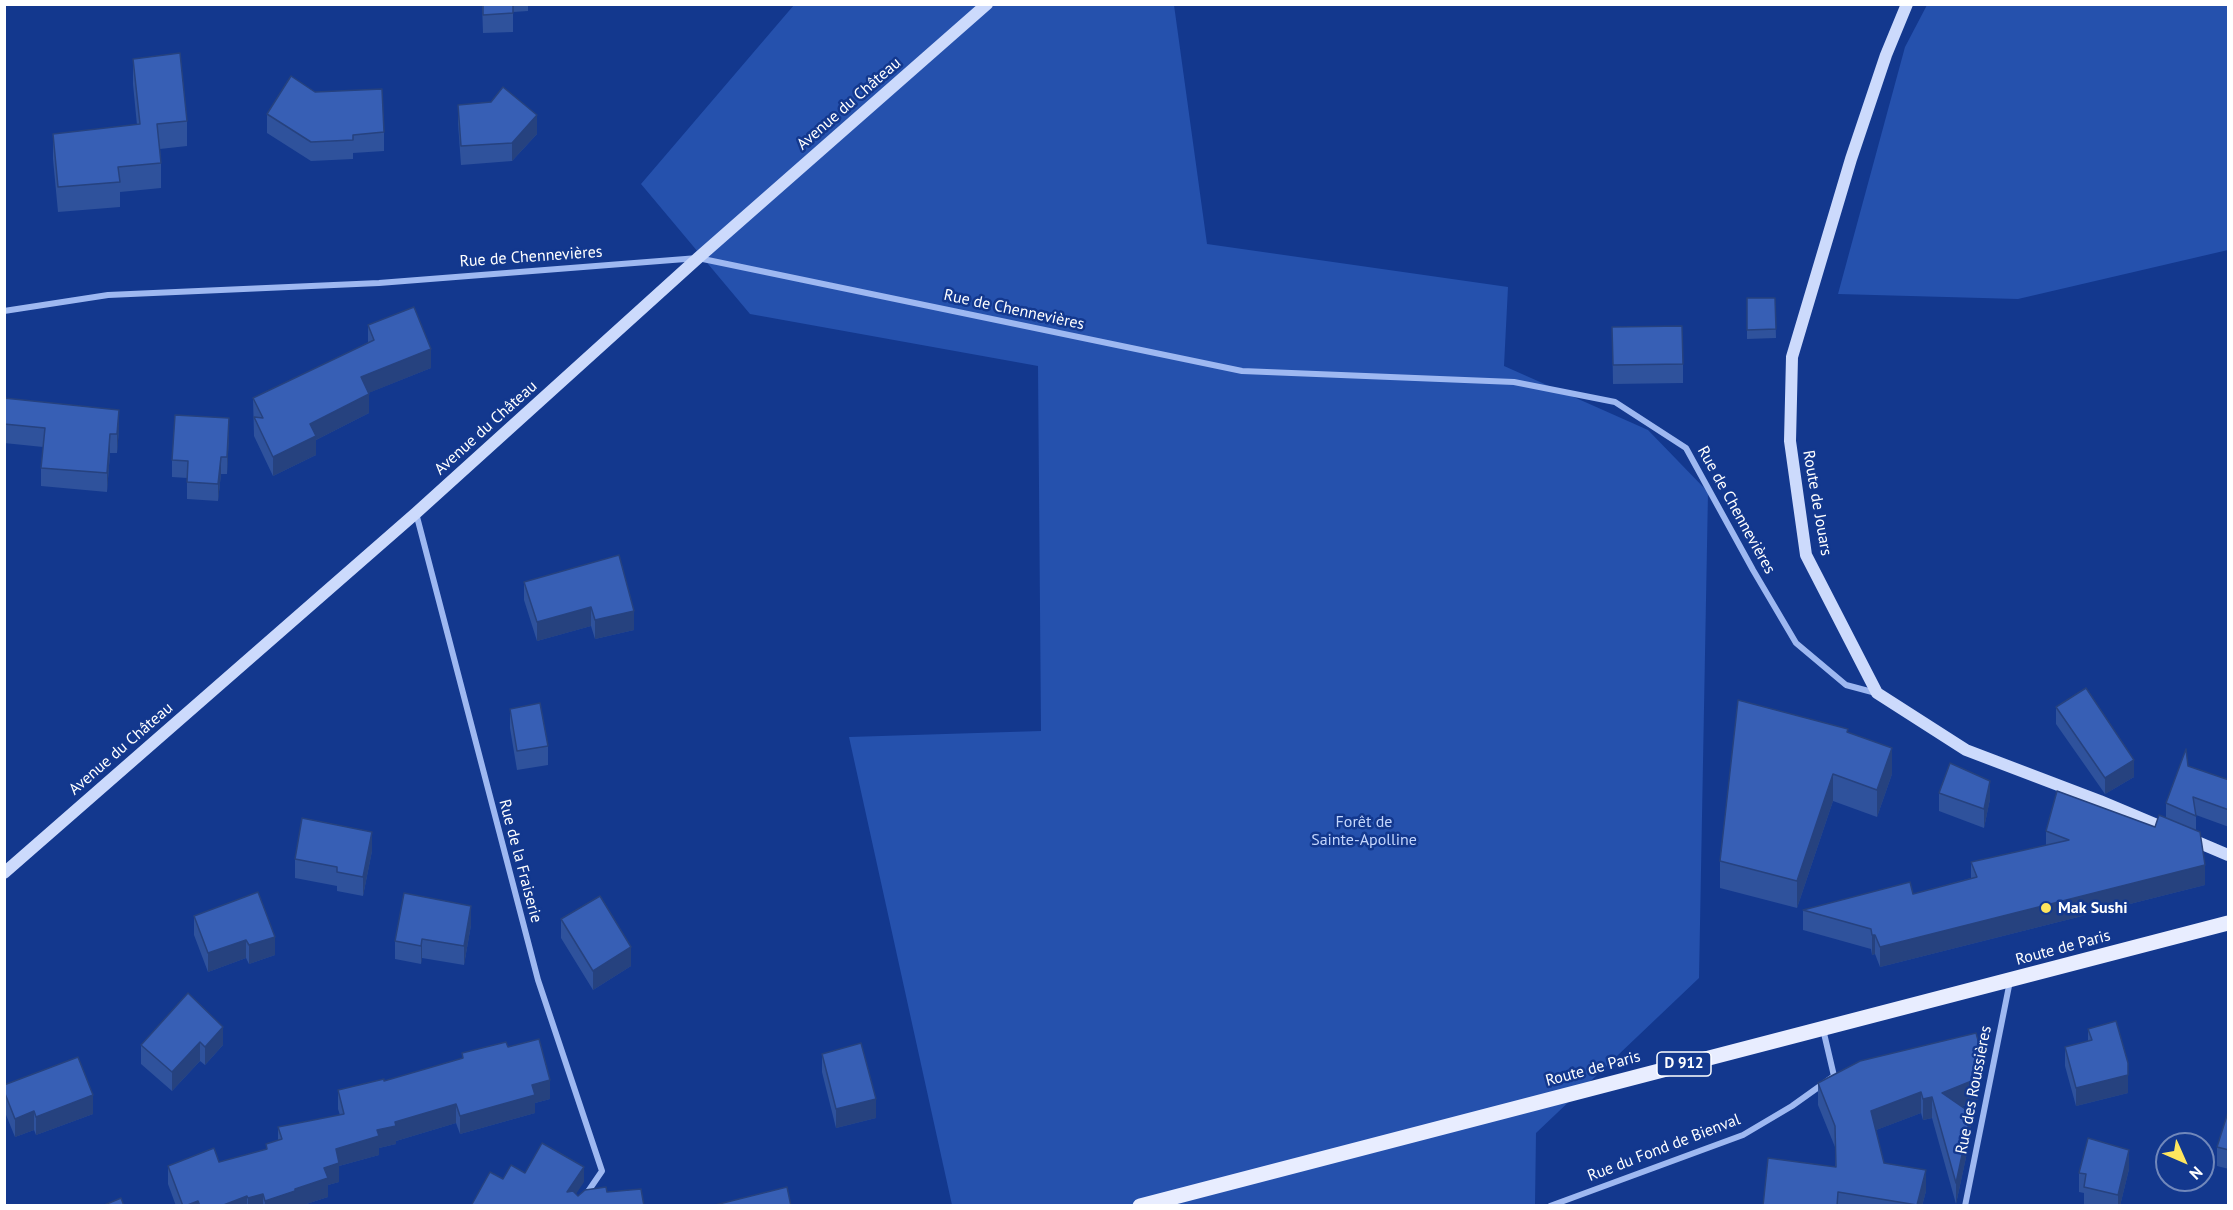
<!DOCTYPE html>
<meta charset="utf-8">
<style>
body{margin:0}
#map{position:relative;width:2233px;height:1210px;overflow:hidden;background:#13388e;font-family:"PT Sans",sans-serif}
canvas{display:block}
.frame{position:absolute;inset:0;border:6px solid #fff;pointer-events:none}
.north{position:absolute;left:2155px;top:1132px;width:60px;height:60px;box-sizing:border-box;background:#13388e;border:2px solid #7188bb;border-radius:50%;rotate:135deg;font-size:16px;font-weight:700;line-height:24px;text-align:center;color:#fff}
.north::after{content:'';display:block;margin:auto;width:21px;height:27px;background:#ffe65e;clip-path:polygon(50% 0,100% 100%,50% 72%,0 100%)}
</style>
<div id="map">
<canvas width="2233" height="1210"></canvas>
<div class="frame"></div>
<div class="north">N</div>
</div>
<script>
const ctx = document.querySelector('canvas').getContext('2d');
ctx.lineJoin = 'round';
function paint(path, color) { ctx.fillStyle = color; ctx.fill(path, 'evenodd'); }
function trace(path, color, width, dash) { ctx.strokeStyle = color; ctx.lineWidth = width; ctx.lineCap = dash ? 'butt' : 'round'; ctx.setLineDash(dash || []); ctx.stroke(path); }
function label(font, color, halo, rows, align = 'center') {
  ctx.font = font + ' "PT Sans",sans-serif'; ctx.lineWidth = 5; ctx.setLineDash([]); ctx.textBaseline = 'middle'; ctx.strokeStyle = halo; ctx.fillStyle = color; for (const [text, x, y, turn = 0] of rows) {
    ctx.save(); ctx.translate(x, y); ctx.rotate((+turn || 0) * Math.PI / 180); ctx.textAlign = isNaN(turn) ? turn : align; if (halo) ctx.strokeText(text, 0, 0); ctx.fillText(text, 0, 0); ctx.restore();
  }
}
paint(new Path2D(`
 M794,5h380l33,239 301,43 -4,79 144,64 60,62 -9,486 -163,155 -1,72h-583l-103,-468 192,-6 -3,-365 -288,-52 -109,-130z
 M1927,5h301v245l-210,49 -180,-5 67,-247z`), '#2551ad');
trace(new Path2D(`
 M4,311l104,-16 271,-12 319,-25 544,113 272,11 101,20 71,46 67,122 43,73 50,42 30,8
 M416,513l122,467 64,191 -24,35
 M1550,1206l193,-71 49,-29 42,-30 -11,-47
 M1965,1206l45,-225`), '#9eb8f1', 6);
trace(new Path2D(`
 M1907,4l-21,51 -35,104 -59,198 -2,84 16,114 71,138 89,57 134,51 69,29
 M2188,838l40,17
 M4,873l412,-360 282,-255 289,-254`), '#ccdafc', 12);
trace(new Path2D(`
 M1140,1206l1088,-283`), '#e8edff', 15);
paint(new Path2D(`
 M482,4h46v7l-15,1v20l-30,1z
 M133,59l54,62v25l-27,3 1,14v25l-41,4v15l-62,5 -5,-53v-25l84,-9 -4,-41z
 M315,92l69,40v19l-31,2v6l-42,2 -44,-28v-19z
 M491,102l46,32 -25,27 -51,4 -3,-42v-18z
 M1747,298h28l1,40 -29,1z
 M368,325l63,43 -63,25 1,20 -53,27v15l-43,21 -19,-40 -1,-38 115,-55z
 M1612,327l71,37v19l-70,1z
 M4,398l115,31 -2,24h-7l-3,39 -66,-6v-18l2,-21 -39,-4z
 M229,435l-2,39h-6l-3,27 -31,-2v-21l-15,-1v-17z
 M619,555l15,75 -39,9 -4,-13 -54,15 -13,-41v-18z
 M2056,707l78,70 -29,17 -49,-70z
 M510,709l38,37v19l-31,5 -7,-42z
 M1848,733l44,41 -15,43 -44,-16 -36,107 -77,-20v-27z
 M2229,736v20l-2,-2v-17z
 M2188,766l41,14v47l-33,-12v16l9,54 -325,82 -5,-13 -3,1 -1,-6 -68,-19v-20l110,-16 58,-16v-16l75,-17v-14l109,-4 11,-9v-15z
 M1939,793l51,6 -6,29 -45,-17z
 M372,851l-9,45 -26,-5v-5l-42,-8v-19z
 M258,892l17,63 -26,9 -3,-6 -38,14 -14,-37v-19z
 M561,919l70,47 -38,24 -32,-52z
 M471,925l-7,40 -42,-7 -1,6 -26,-5v-18z
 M188,993l35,52 -18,20 -5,-4 -28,30 -31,-27v-19z
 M2088,1029l40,53v11l-52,13 -11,-40v-19l23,-6z
 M508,1047l42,52 -15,4v10l-75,21 -4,-11 -60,18v3l-17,4v7l-40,11v16l-11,3v12l-28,9h-124l-8,-22v-18l51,-4 47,-13v-5l12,-4v-13l62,-12 -2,-6v-19l46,-9 78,-22v-6z
 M822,1054l54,64 -40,10 -14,-56z
 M1983,1079l-4,2v18l-18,8 10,27 -15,70 -24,-86 -9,2 -2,-7 -45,17 8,33 42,28 -4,15h-159l72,-39v-20l-17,-42v-22z
 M4,1085l89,29 -57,21 -2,-5 -19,7 -11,-27z
 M2229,1109v60l-12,-3v-19z
 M2129,1169l-9,37h-36v-13l-5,-1v-19z`), '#2f529c');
paint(new Path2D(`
 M537,115v19l-25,27v-18z
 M431,349v19l-70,28v-19z
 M369,394v19l-53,27v15l-43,21v-19l37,-33z
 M119,410v19l-2,24v-19z
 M229,418v17l-2,39v-17z
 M110,434v19l-3,39v-19z
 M221,457v17l-3,27v-17z
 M591,607v19l-54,15v-19z
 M634,611v19l-39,9v-19z
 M1892,748v26l-15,43v-27z
 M2134,760v17l-29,17v-16z
 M1833,774v27l-36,107v-27z
 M1990,781v18l-6,29v-19z
 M372,832v19l-9,45v-19z
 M2205,865v20l-325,82v-20z
 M471,906v19l-7,40v-19z
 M1872,935h3v19l-3,1z
 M275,937v18l-26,9v-19z
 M422,939v19l-1,6v-18z
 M246,940v18l-38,14v-19z
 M631,947v19l-38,24v-19z
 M223,1027v18l-18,20v-18z
 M200,1042v19l-28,30v-19z
 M1983,1058v21l-4,2v18l-37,16v-22l32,-31z
 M2128,1075v18l-52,13v-18z
 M550,1080v19l-15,4v10l-75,21v-18l72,-31z
 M1921,1092v21l-50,19v-21z
 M93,1095v19l-57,21v-18z
 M1932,1097v21l-9,2v-21z
 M876,1099v19l-40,10v-19z
 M456,1104v19l-60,18v3l-17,4v7l-40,11v16l-11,3v12l-28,9h-35v-5l30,-12 29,-21 12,-19 59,-27z
 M34,1111v19l-19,7v-18z
 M1971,1113v21l-15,70v-21z
 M2129,1150v19l-9,37h-2v-11z
 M584,1167v15l-16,24 -1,-14z
 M1926,1170v21l-4,15h-5z
 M263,1194v12h-15v-8z
 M247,1196v10h-26z
 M198,1201v5h-13z`), '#26427f');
const building = new Path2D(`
 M483,4h30v9l-30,2z
 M180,53l7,68 -30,3 4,39 -43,4 2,15 -62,5 -5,-53 87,-10 -7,-65z
 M291,76l24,16 67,-3 2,43 -31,3v5l-42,2 -44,-28z
 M503,87l34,28 -25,28 -51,3 -3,-41 33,-3z
 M1747,298h28l1,31 -29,1z
 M414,307l17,42 -70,28 8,17 -59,30 6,12 -43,21 -19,-40 9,1 -10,-20 121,-58 -6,-15z
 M1682,326l1,38 -70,1 -1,-38z
 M4,398l115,12 -2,24h-7l-3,39 -66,-5 4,-40 -41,-4z
 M175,415l54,3 -2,39h-6l-3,27 -31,-2 1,-21 -16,-1z
 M619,555l15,56 -39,9 -4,-13 -54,15 -13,-40z
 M2086,688l48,72 -29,18 -49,-71z
 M1738,700l110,29 -1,3 45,16 -15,42 -44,-16 -36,107 -77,-20z
 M540,703l8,43 -31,5 -7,-42z
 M2186,749l2,17 41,14v30l-36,-13 3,19 -30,-13z
 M1950,763l40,18 -6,28 -45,-16z
 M2057,791l98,36 4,-12 41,17 5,33 -325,82 -5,-12h-3l-1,-6 -68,-19 107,-28 3,12 64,-17 -6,-15 98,-22 -23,-9z
 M302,818l70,14 -9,45 -26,-5v-5l-42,-8z
 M258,892l17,45 -26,8 -3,-5 -38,13 -14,-37z
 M404,893l67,13 -7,40 -42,-7 -1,7 -26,-5z
 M600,896l31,51 -38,24 -32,-52z
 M188,993l35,34 -18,20 -5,-5 -28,30 -31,-27z
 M2116,1021l12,42v12l-52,13 -11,-41 27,-7 -4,-11z
 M1976,1033l7,25 -9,4 5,16 -37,15 29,20 -15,70 -24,-86 -9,2 -2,-7 -50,19 13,52 42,7 -9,35 -79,-13 -1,14h-74l5,-48 68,9 -1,-41 -17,-43 42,-22z
 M539,1039l11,41 -18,5 3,10 -75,21 -4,-12 -61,18 1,4 -19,4 2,6 -43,13 3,14 -15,5 4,10 -33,11v2l-30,10 -2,-7 -15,4 -1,-2 -26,10h-21l-2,-5 -13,5h-2l-15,-40 46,-18 5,14 48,-13 -1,-5 16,-5 -4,-12 66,-13 -6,-24 46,-11v2l79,-23 -1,-5 44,-11 2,5z
 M861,1043l15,56 -40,10 -14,-55z
 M78,1057l15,38 -57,22 -2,-6 -19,8 -11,-28v-6z
 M2229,1109v41l-12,-3z
 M2088,1138l41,12 -11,45 -34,-8 2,-13 -7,-1z
 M542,1143l42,24 -17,25 6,-1 5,5 7,-6 21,-3 1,5 34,-3 3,17h-173l19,-34 13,7 8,-14 14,8z
 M787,1187l4,19h-80z
 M121,1198l3,8h-22z`);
paint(building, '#375fb5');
trace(building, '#26427f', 1.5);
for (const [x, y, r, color] of [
 [2046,908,6,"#ffe65e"]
]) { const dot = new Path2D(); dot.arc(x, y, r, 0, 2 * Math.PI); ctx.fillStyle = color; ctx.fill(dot); trace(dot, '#13388e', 2); }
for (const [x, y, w] of [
 [1684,1064,54]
]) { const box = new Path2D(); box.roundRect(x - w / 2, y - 12, w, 24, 4.5); ctx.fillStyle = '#13388e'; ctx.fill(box); trace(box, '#fff', 1.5); }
label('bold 15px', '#fff', null, [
 ["D 912",1684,1064]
]);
label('16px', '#fff', '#13388e', [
 ["Avenue du Château",849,104,-41],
 ["Rue de Chennevières",531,257,-4],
 ["Rue de Chennevières",1014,310,12],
 ["Avenue du Château",486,428,-42],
 ["Route de Jouars",1817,503,80],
 ["Rue de Chennevières",1736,510,61],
 ["Avenue du Château",121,749,-41],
 ["Rue de la Fraiserie",520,861,75],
 ["Route de Paris",2063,948,-15],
 ["Route de Paris",1593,1069,-15],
 ["Rue des Roussières",1974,1090,-79],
 ["Rue du Fond de Bienval",1664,1148,-21]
]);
label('16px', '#c4d6fc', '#13388e', [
 ["Forêt de",1364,822],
 ["Sainte-Apolline",1364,840]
]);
label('bold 16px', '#fff', '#13388e', [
 ["Mak Sushi",2058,908]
], 'left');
</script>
